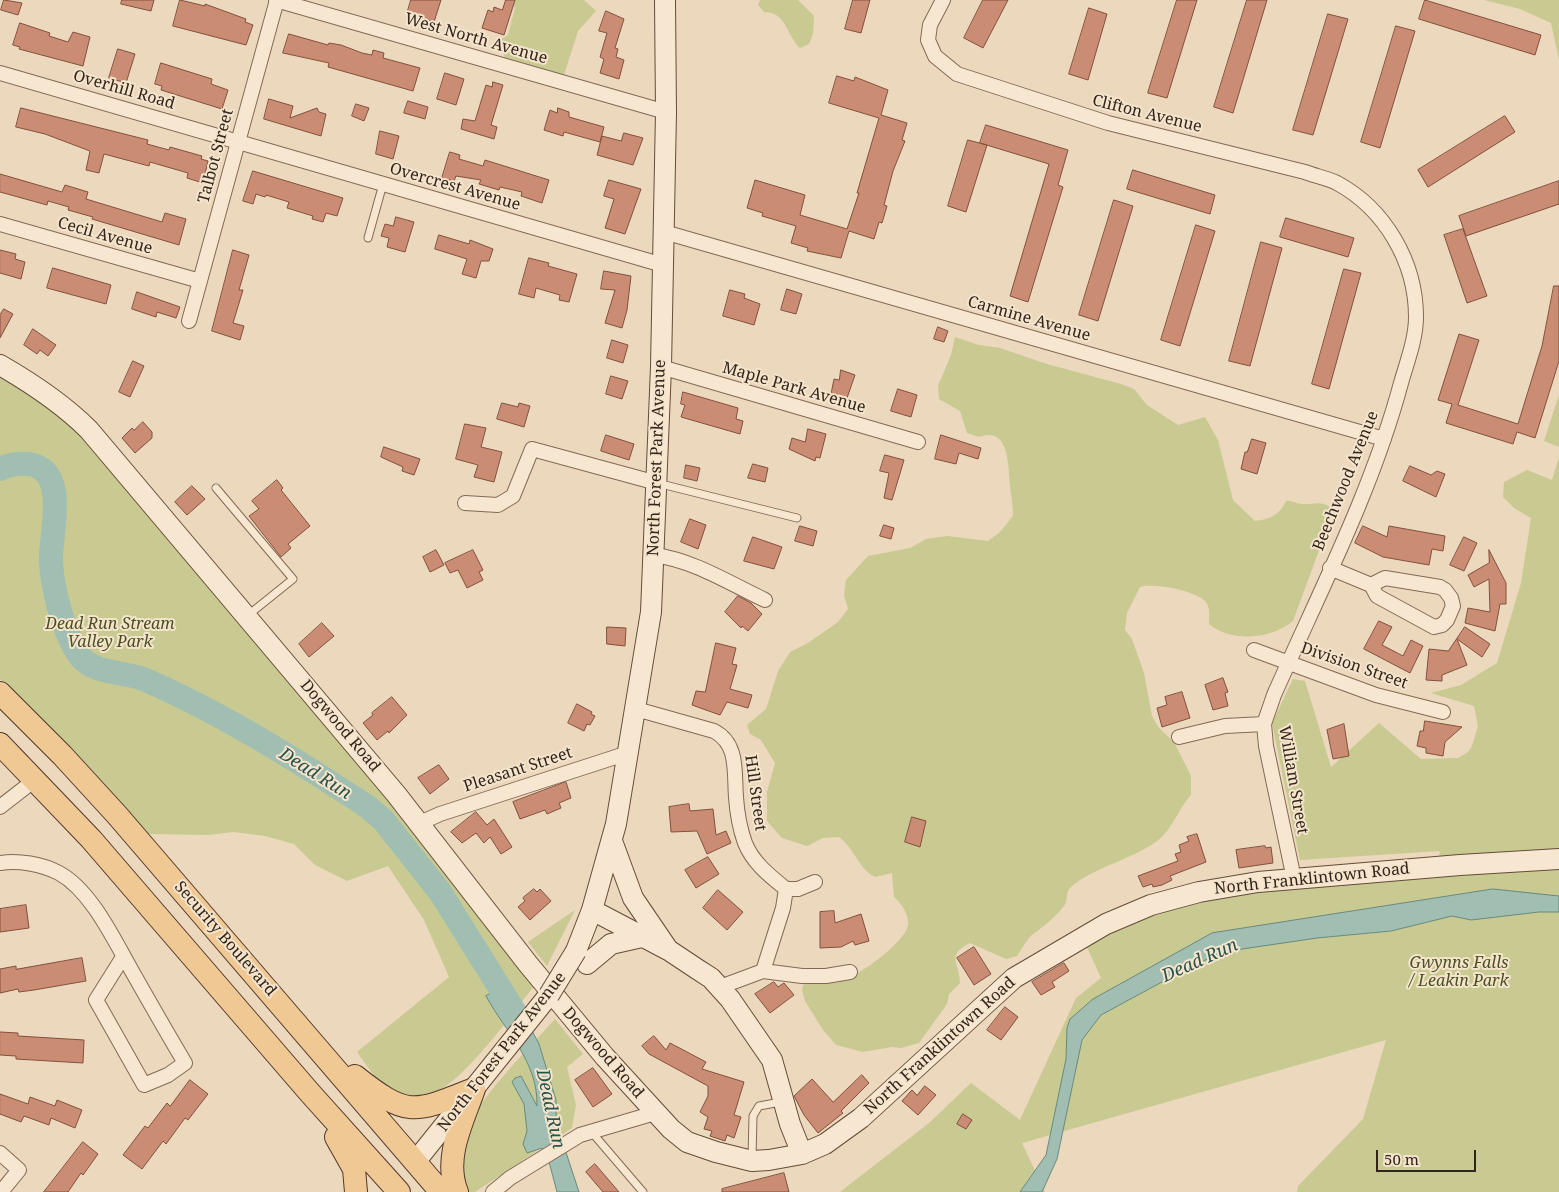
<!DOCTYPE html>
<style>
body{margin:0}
#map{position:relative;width:1559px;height:1192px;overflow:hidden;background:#ecd8bd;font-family:"Noto Serif",serif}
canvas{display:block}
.scale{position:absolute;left:1376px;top:1150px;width:100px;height:22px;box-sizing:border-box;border:2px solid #33241b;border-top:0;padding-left:6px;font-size:15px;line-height:18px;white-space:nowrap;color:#33241b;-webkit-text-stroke:4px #f4e4cc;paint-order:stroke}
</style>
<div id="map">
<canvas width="1559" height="1192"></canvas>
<div class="scale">50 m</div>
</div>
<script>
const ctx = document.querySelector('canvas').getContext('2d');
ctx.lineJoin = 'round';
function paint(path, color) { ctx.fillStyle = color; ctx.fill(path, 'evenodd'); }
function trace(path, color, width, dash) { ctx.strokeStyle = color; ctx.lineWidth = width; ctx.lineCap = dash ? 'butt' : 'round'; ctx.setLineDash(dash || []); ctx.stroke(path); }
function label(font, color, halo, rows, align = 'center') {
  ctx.font = font + ' "Noto Serif",serif'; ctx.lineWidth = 4; ctx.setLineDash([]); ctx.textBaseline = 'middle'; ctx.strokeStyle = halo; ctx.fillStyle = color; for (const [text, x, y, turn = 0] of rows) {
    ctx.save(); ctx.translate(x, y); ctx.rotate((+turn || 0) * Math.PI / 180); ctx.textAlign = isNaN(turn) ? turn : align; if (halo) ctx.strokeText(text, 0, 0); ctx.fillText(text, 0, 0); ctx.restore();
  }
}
paint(new Path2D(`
 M508,0h76l12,11 -18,20 -14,44 -59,-16 -5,-19 8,-5 7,-27z
 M760,0h38l16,16 -1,18 -4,10 -9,4c-14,-13 -13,-36 -36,-36l-6,-7z
 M1484,0h75v60l-8,-37 -31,-14z
 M955,337l24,8 21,3 47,16 74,20 13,5 13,16 31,20 27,-8 13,23 15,60 22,21c14,-2 24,-5 31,-20 6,-1 10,3 16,3 11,1 18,-4 28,3l2,8 -39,106c-21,18 -62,22 -84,3 0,-7 2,-17 -4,-23 -12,-11 -51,-18 -65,-14l-13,26 -2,17 7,9 12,34 8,43 7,12 15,14 17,34v19c-13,14 -18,34 -34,46 -26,19 -60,25 -85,45 -8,6 -3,13 -8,20 -10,12 -18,19 -31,28 -6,5 -11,15 -16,22l-11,3 -36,-16c-25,12 -10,21 -10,40l-11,11 -2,10 -28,39 -18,5 -9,-1 -29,5 -27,-7 -13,-15 -18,-29 -3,-11 2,-7c11,-4 23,1 34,-1 18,-4 69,-40 70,-58 1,-10 -7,-21 -14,-27l-2,-24 -17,4c-16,-8 -21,-29 -36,-40l-16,1 -16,8 -25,-8 -15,-17v-29l8,-29 -14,-23 -11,-6 -3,-9 19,-16 12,-38 12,-19 18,-9 30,-21 10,-13 -4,-14 2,-15 22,-24 42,-8 16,-9 21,-3 41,5 12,-9 13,-16c0,-11 -2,-20 -3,-31 -2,-18 0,-60 -31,-48l-12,-4 -7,-22 -21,-12 -1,-13 13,-31z
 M0,372l77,55 199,232 259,326c-23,28 -83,117 -121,114 -9,-1 -20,-5 -29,-8l-28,-39 92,-75 -25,-57 -36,-54 -41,15 -32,-16 -21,-21 -29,-8 -32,-4 -25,3 -59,-1 -84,-92 -65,-63z
 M1559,395v52l-15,-6z
 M1559,457v394l-120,6 1,-6 -140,9 -28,-137 21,-44 12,2 26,86 48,-44 42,36 37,-1 10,-6 4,-6 6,-20 -4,-20 -43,-13 30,-8 36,-22 24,-80 10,-65 -17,-10 -11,-11 1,-15 23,-12 25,10z
 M1559,866v326h-262l1,-6 65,-67 23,-79 -364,103 23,49h-205l89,-69 42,-40 49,37 56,-122 25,-20 -16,-35 83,-38 54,-12z
 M575,910l-28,56 -19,-24z
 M555,1019l28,35 -16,13 9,38 -4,23 -97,64h-8c-4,-18 -8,-35 -4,-54 6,-30 69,-93 92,-119z`), '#c9c992');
const water = new Path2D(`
 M1493,889l66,7v16h-20l-68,8 -19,-4 -61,15 -74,7 -95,14 -49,24 -72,39 -19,25 -25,119 -15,33h-22l26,-37 20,-96 1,-31 3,-9 23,-20 119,-66z
 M508,985l31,59 17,56v22l23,70h-22l-9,-34 -6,-10 -15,5 -4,-9 4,-13 -3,-27 -12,-22 3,-4 6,-2 16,30c1,-45 -31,-73 -51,-110z`);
paint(water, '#a1beb2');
trace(water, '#698a7e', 1);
trace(new Path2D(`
 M0,469c10,-5 18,-6 29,-5 41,7 21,69 22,97 1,27 12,68 26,91 14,24 48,18 71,29 77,34 150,80 220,126l16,14 56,71 78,125`), '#a1beb2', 24);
const building = new Path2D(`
 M4,0l18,3 -4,12 -17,-5z
 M122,0h32l-3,11 -30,-7z
 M180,0l25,6v-2l41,15 -1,3 8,3 -7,20 -73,-19z
 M411,0h30l-7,22 -27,-8z
 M506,0h9l-11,35 -22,-7 6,-18 5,2 1,-5 8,3z
 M853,0h17l-9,33 -16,-4z
 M983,0h25l-25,48 -19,-10z
 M1177,0h20l-30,98 -19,-5z
 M1247,0h20l-34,113 -19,-6z
 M1425,0l116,35 -6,20 -116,-36z
 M1089,8l18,6 -19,66 -19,-6z
 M606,11l18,8 -9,29 3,1 -2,8 8,3 -5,19 -19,-6 4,-14 -4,-2 7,-24 -8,-2z
 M1328,14l20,5 -35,116 -20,-5z
 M20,23l30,10 -1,3 19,6 5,-10 17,5 -7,29 -64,-17 1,-2 -7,-2z
 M1396,26l19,5 -35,117 -19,-6z
 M289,34l39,11 1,-2 12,2 21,8 10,2 1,-5 11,3 -1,5 37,10 -7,23 -85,-24 1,-4 -46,-10z
 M118,49l17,5 -9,29 -17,-5z
 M161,63l51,16 -1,5 17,6 -6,19 -61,-19 1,-4 -7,-2z
 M445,73l19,6 -8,26 -19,-6z
 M837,76l17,5 1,-4 33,13 -7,25 26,8 -5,17 3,1 -12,30 -9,34 3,1 -5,17 -3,-1 -5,17 -25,-8 -8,27 -34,-7 1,-3 -17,-5 5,-17 -34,-10 1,-3 -16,-5 8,-28 50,15 -5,20 47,14 12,-36h-2l22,-75 -50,-15z
 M493,82l10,3 -12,40 6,2 -3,12 -33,-10 2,-10 12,2 11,-36 6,2z
 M269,99l24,7 -3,12 27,-10 2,4 7,2 -5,22 -57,-17z
 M408,101l20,6 -3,12 -21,-6z
 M356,104l13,4 -5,13 -12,-5z
 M21,108l127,32 -1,4 22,6 1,-3 32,9 -1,3 7,2 -5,22 -16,-5 1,-5 -38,-11 -1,4 -45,-12 -5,19 -13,-3 4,-19 -45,-17 -29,-7z
 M558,108l11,4v5l35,10 -4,15 -36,-10 -1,4 -19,-6 6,-20 7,3z
 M1505,116l10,16 -87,55 -10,-17z
 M986,125l82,25 -10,35 5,2 -35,115 -18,-6 39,-132 -69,-21z
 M380,131l19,5 -6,23 -17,-5z
 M624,133l19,5 -10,27 -36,-10 5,-19 19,5z
 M968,140l19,5 -21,67 -18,-6z
 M450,152l10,3 -1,4 24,7 2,-6 64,20 -7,23 -21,-7 1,-4 -22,-5 -1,3 -20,-6 2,-4 -25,-4 -2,5 -12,-3z
 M1133,170l82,25 -5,19 -83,-25z
 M253,171l90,27 -6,18 -11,-3 -3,9 -11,-3 1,-3 -26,-8 2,-6 -23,-7 -1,2 -9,-3 -3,10 -10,-3z
 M0,174l62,18 3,-7 23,7 -2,7 76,23 3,-9 21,6 -7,26 -87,-26 1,-2 -25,-7 1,-3 -21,-6 -1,4 -47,-13z
 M609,180l32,9 -16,45 -20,-6 9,-29 -10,-3z
 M1559,181v23l-93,32 -7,-20z
 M1114,200l19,6 -35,115 -19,-6z
 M396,217l18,5 -9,30 -18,-5 2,-9 -8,-2 4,-12 8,2z
 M1286,218l68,20 -6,19 -68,-20z
 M1196,225l19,6 -35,115 -19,-6z
 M1463,229l24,67 -20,7 -23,-68z
 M439,235l30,9 1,-4 23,9 -4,12h-8l-5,17 -14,-4 5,-15 -32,-10z
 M1261,242l21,6 -32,118 -21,-5z
 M0,250l16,4 -1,5 10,3 -4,17 -21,-6z
 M233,250l16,5 -10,35h4l-10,33 11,3 -4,14 -28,-9z
 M529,258l20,5 -1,3 29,8 -8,28 -10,-2 1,-5 -24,-7 -2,10 -15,-4z
 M53,268l58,17 -5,19 -59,-16z
 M1344,269l17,4 -32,116 -17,-5z
 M604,271l27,5 -4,34 -5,18 -17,-5 10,-33 -14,-1z
 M1554,286h5v75l-24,77 -18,-6 -4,12 -67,-21 6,-19 -14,-4 21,-66 20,6 -21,65 60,19 24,-78z
 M787,289l15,5 -6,20 -15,-4z
 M730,290l15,4 -1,4 16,6 -6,21 -31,-9z
 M137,292l43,15 -4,11 -19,-6 -1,5 -24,-8z
 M4,309l9,5 -13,24v-23z
 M938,327l10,4 -4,11 -10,-3z
 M33,329l23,16 -8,11 -8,-6 -3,4 -13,-9z
 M612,340l16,5 -5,18 -16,-5z
 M133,361l11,5 -14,31 -11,-5z
 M841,370l14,5 -8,23 -16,-4 3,-15 5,1z
 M611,376l17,5 -6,18 -16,-5z
 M898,389l19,6 -6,22 -20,-6z
 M683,392l55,16 -2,11 7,2 -3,13 -59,-17 4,-12 -4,-1z
 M502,403l16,4 1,-4 11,3 -6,21 -27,-8z
 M143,422l9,10v6l-17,15 -13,-15 10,-10 2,2z
 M465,424l21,4 -5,19 21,5 -8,30 -20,-5 4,-12 -22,-6z
 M808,429l18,5 -6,24 -4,-1 -1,4 -26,-12 3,-11 13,4z
 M606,435l28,9 -5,16 -28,-9z
 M941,435l40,13 -3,11 -19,-6 -3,11 -21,-5z
 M1252,439l14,4 -9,31 -16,-5 4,-17h2z
 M384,447l36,12 -6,16 -12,-4 1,-4 -22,-10z
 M885,455l19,5 -12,40 -8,-2 5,-25 -9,-2z
 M753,464l15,4 -3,14 -17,-4z
 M686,465l14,3 -3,13 -13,-3z
 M1410,466l21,9 6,-4 8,3 -9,23 -33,-16z
 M277,480l6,8 -2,2 29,36 -22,18 3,4 -10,9 -32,-41 10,-7 -7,-8z
 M192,486l13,13 -18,16 -12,-13z
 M690,519l16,6 -8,24 -17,-7z
 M884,525l10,3 -3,11 -11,-3z
 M800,526l17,5 -4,15 -18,-5z
 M1363,526l24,11 2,-11 56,10 -2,15 -11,-2 -3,16 -46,-8 -28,-14z
 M753,537l29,10 -8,22 -30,-8z
 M1464,537l13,6 -13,28 -14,-6z
 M436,550l8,15 -14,7 -7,-15z
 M473,550l10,20 -4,2 4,8 -16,8 -9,-18 -8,3 -5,-10z
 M1489,550l17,33v21h-6l-5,27 -30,-8 3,-15 22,4 -1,-33 -15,8 -6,-12 21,-12z
 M738,596l13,7 11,11 -14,17 -6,-5 -1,2 -16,-16z
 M1379,621l13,6 -10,18 21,11 8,-16 12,6 -13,27 -46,-24z
 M322,623l12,13 -25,21 -10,-13z
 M607,627l19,1 -1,18 -18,-2z
 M1465,627l25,17 -8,13 -25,-18 10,26 -25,10v6l-16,-1 3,-31 19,2z
 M716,643l20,5 -4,16 5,1 -7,24 22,6 -4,13 -21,-6 -7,13 -28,-10 4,-14 9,1z
 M1223,678l5,14 -3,1 3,13 -15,4 -8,-25z
 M1182,692l8,26 -28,9 -5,-19 10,-3 -2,-8z
 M392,697l15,18 -18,18 -1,-2 -11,9 -14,-17 10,-8 -1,-2z
 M577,704l15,8 -1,2 4,2 -5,9 -3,-1 -3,7 -16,-8z
 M1425,721l37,6 -17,15 -2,14 -17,-3v-5l-9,-2 3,-15h3z
 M1344,724l5,32 -16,3 -6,-29z
 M439,765l10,14 -19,15 -12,-16z
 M566,782l5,16 -12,5 2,5 -14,6 -2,-4 -25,9 -7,-17z
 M689,804l1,7 23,-2 3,26 10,-4 5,12 -24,11 -10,-23 -26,1 -2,-25z
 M476,812l11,13 7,-6 18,28 -11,7 -11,-17 -6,6 -8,-10 -14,10 -11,-11z
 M912,817l14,4 -6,26 -15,-5z
 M1197,834l9,28 -36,14 2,4 -10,5 -9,2 -1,-3 -9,3 -5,-11 40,-15 -3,-7 6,-2 -2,-7 10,-4 -2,-4z
 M1265,846l1,2 5,-1 2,16 -34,5 -3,-18z
 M708,857l11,17 -23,14 -11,-18z
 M534,889l3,3 3,-3 11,12 -21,19 -12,-13 7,-6 -2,-3z
 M718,890l25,22 -16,18 -24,-22z
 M26,905l3,23 -29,4v-23z
 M834,911l1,12 26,-9 8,27 -14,4 -2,-4 -12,6 -21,1v-36z
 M974,947l17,27 -17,11 -17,-27z
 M82,958l4,23 -52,9 -15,2 -1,-3 -18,4v-24l16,-3v3z
 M1064,963l5,8 -17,11 3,5 -14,8 -9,-13z
 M774,982l4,5 6,-4 10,12 -24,18 -15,-19z
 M1005,1007l13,10 -17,23 -14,-10z
 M0,1032l18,1v3l66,4 -1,23 -67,-4v-3l-16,-1z
 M654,1036l12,14 4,-7 36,19 -4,7 42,13 -10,33 7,2 -7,21 -7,-3 -2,6 -15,-5 2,-5 -8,-2 4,-12 -8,-5 8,-16v-10l-59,-32 -7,-8z
 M593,1068l19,26 -19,13 -18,-27z
 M862,1075l7,8 -28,28 2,2 -25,20 -14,-18 -10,-19 18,-17 21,23z
 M190,1080l18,14 -20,26 -3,-2 -19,26 -3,-3 -21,28 -19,-14 22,-29 3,2 19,-25 3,3z
 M925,1086l11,9 -18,20 -16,-14 10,-11 5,5z
 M0,1094l28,10 2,-7 25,9 2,-6 25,10 -7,18 -24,-10 -2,7 -25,-9 -3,6 -21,-8z
 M963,1114l9,6 -6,9 -9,-5z
 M83,1142l15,12 -15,21 -2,-2 -13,19h-24z
 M595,1164l24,28h-16l-17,-20z
 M784,1173l5,19h-67v-3z`);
paint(building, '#ca8d74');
trace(building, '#82503d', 1);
const lane = new Path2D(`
 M368,238l15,-54
 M657,483l140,35
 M216,488l77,91 -46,37
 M595,1136l48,56
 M752,1158l1,-42 6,-10 22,-4`);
const street = new Path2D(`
 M276,0l390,112
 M943,0l-13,25 -2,15 7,16 22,18 151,49 197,49c10,4 22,6 32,11 48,26 79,79 79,134 0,22 -9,45 -15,66 -29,108 -82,210 -127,312l-10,29 2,22 28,133
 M0,73l663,192
 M0,224l200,57
 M664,232l720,207
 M189,321l88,-321
 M661,367l257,75
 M465,503l33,2 15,-9 19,-47 125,34
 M654,555c39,5 75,28 111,45
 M1330,568l41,17 6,11 57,31 8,-2 5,-5 6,-14 -2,-8 -6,-8 -5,-3 -55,-9 -14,7
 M1254,650l122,45 67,17
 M636,709l78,22c25,13 20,42 22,66 1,15 4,32 9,46 8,20 25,33 41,46h12l17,-7
 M1179,737l46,-11 39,-2
 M0,807l36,-28
 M420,823l20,-9 188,-61
 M0,863c18,-3 42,1 59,10 33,18 56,69 74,100 17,30 34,60 52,90l-17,12 -24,10 -48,-85 27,-43
 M763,971l20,-63 3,-19
 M720,987l43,-16 39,5h24l24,-4
 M0,1153l19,17 -18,22
 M493,1192l17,-14 70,-43 75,-22`);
const secondary = new Path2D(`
 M0,365c33,19 63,39 89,65l307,364 132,170 77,93 66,72 16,13 29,10 36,9 17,-1 33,-6 23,-10 36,-26 153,-140 92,-54 45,-19 48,-13 59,-10 202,-17 99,-6
 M612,841l21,57 34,50
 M592,910l78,41 27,18 14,9 19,21 42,61 18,64 12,30
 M576,951l16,-41 24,-86 35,-212 10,-245 5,-255 -1,-112
 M587,964l24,-20 31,-7
 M415,1162l134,-167`);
const primary = new Path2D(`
 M0,693l62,62 55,60 324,377
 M0,744l91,95 219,254 89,99
 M355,1076c53,42 59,37 119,13
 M336,1137l18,32 2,23
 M457,1192c-14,-34 6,-71 17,-103`);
trace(lane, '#836957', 9);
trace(street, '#836957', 16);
trace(secondary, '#654b3a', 22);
trace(primary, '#51382b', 24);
trace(lane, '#f8e7d0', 7);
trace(street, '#f8e7d0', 14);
trace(secondary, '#f8e7d0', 20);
trace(primary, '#f0c894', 22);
const secondaryBridge = new Path2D(`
 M549,995l27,-44`);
trace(secondaryBridge, '#654b3a', 22, []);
trace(secondaryBridge, '#f8e7d0', 20);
label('16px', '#33241b', '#f4e4cc', [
 ["West North Avenue",476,39,16],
 ["Overhill Road",124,90,16],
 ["Clifton Avenue",1147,114,14],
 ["Talbot Street",216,156,-75],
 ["Overcrest Avenue",455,187,16],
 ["Cecil Avenue",105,236,16],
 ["Carmine Avenue",1029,319,16],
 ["Maple Park Avenue",794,388,16],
 ["North Forest Park Avenue",657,458,-88],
 ["Beechwood Avenue",1346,481,-68],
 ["Division Street",1354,666,19],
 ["Dogwood Road",340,726,50],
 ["Pleasant Street",518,770,-18],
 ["William Street",1293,780,80],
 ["Hill Street",755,793,82],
 ["North Franklintown Road",1312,879,-6],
 ["Security Boulevard",225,939,49],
 ["North Franklintown Road",940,1046,-42],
 ["North Forest Park Avenue",502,1052,-52],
 ["Dogwood Road",603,1053,49]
]);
label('italic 16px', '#494f22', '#f4e4cc', [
 ["Dead Run Stream",110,624],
 ["Valley Park",110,642],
 ["Gwynns Falls",1459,963],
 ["/ Leakin Park",1459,981]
]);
label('italic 18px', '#2b534b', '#f4e4cc', [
 ["Dead Run",315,774,32],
 ["Dead Run",1200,961,-24],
 ["Dead Run",550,1109,78]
]);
</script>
